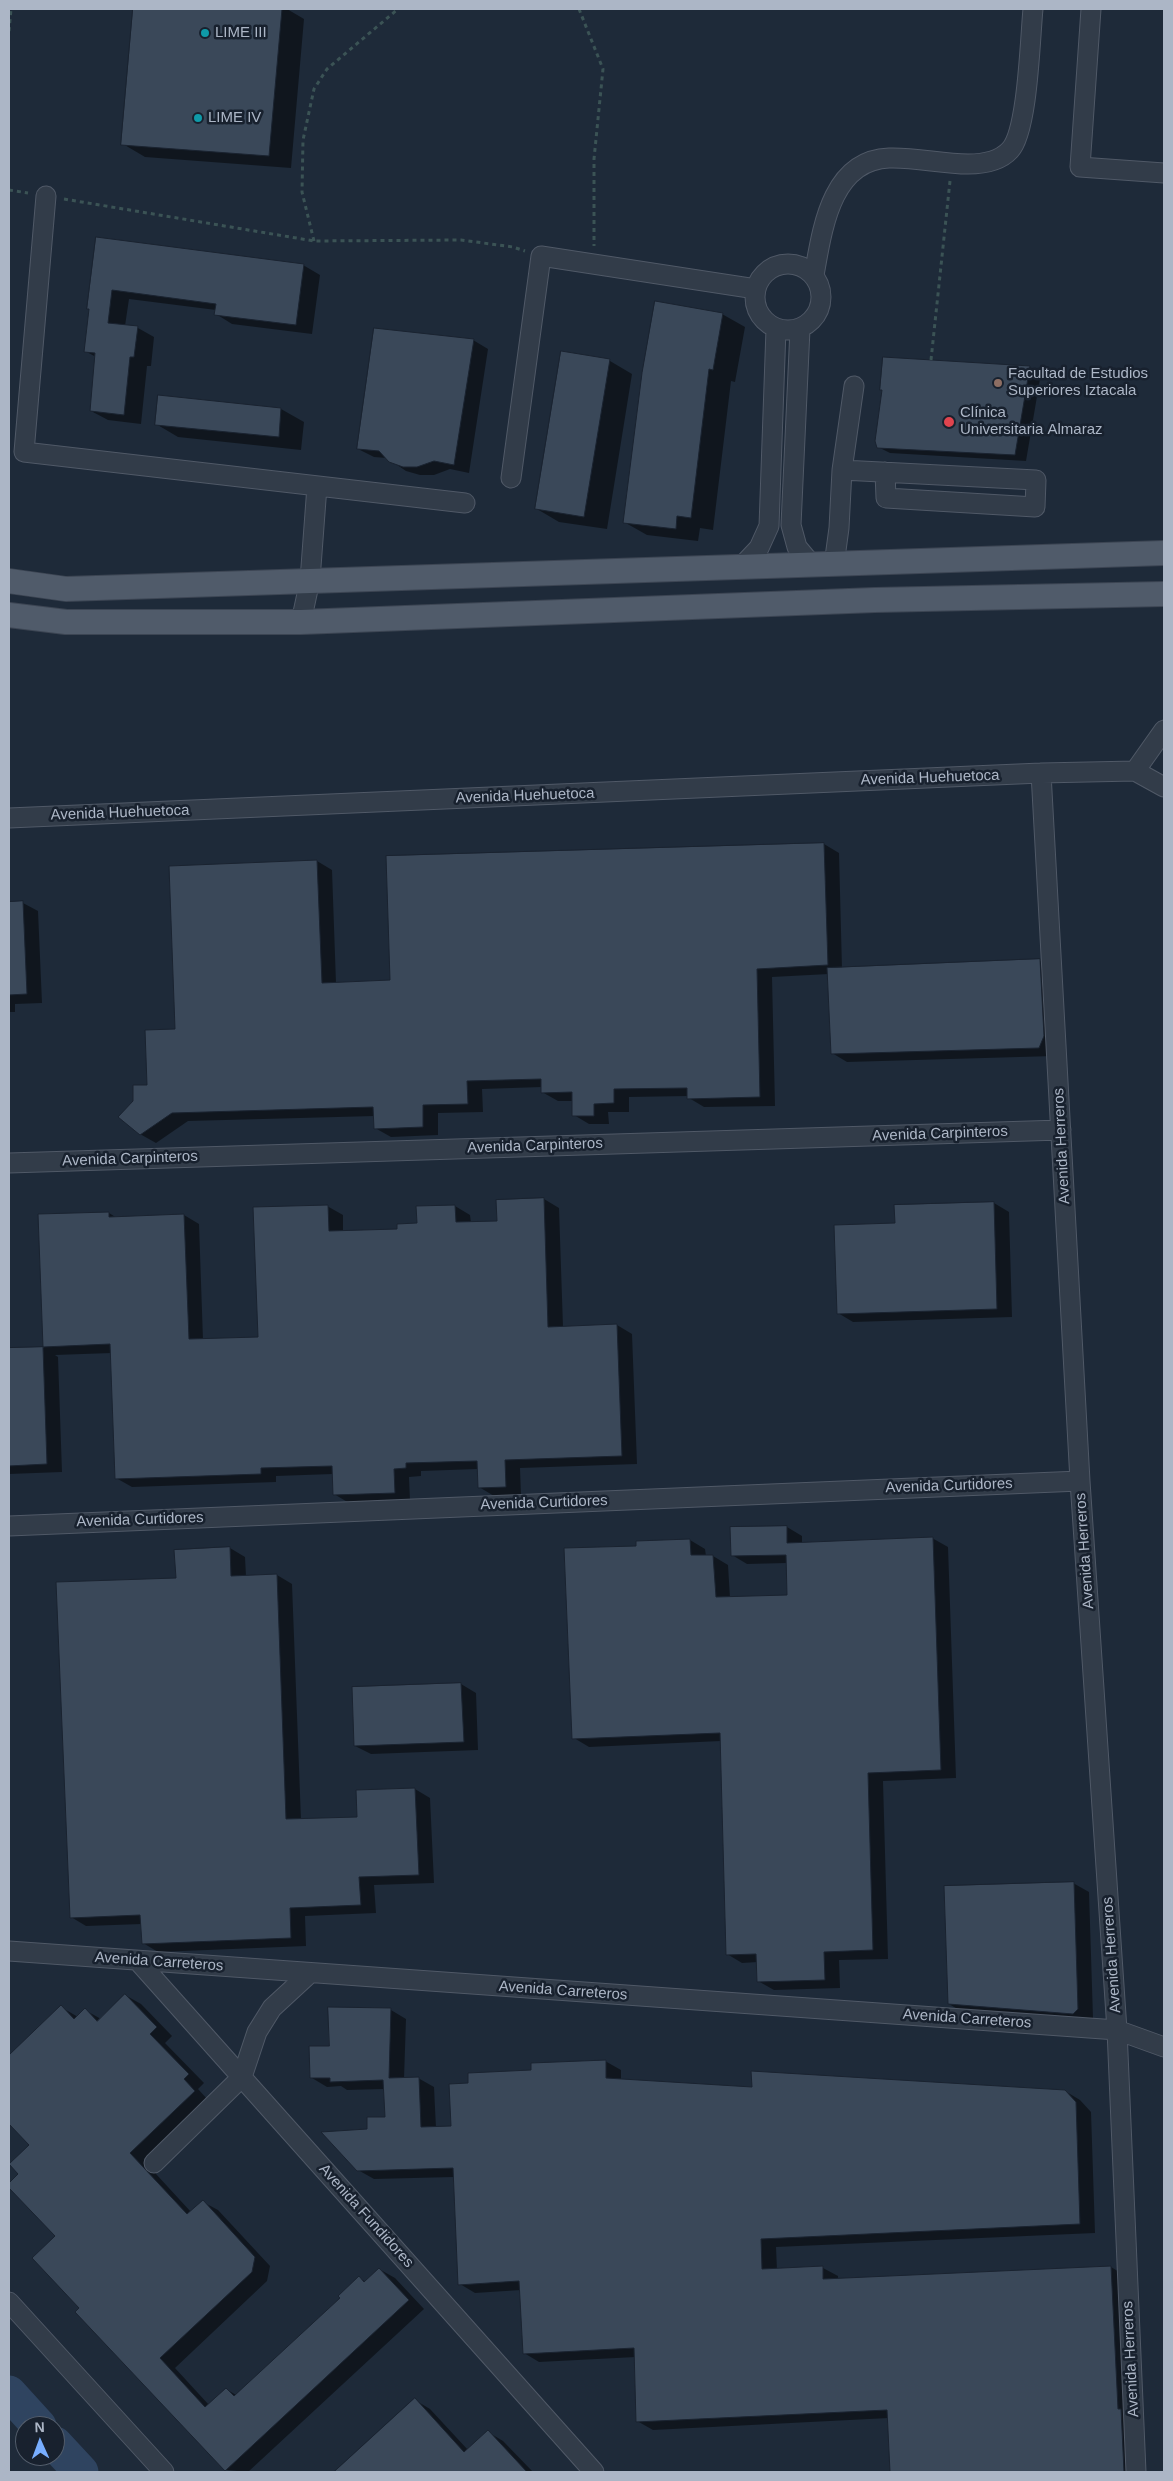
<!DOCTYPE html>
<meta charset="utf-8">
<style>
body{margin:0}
#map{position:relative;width:1173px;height:2481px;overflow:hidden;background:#1e2a39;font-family:Helvetica,sans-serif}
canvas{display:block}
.frame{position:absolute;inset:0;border:10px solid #acb6c6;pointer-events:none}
.north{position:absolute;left:15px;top:2416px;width:50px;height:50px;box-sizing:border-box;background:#18212e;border:1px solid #535d6b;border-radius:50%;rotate:358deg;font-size:14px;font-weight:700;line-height:20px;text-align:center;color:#acb6c6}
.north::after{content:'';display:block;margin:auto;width:18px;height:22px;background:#78aeff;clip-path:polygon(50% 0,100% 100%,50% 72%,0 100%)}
</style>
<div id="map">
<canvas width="1173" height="2481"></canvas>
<div class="frame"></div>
<div class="north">N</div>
</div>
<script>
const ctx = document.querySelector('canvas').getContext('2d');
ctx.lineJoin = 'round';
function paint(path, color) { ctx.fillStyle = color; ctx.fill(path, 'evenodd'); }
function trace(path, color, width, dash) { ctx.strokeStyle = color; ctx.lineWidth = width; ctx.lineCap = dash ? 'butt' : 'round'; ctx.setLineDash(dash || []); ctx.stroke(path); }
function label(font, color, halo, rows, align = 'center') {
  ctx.font = font + ' Helvetica,sans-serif'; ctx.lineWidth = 5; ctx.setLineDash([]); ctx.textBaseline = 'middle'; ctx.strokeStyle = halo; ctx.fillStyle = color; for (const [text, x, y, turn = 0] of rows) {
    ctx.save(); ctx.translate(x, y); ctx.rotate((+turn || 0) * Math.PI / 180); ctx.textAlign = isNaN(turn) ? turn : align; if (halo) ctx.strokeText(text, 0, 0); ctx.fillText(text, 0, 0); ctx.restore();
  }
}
paint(new Path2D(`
 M134,9h153l17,10 -13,149 -146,-11 -22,-13z
 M97,238l206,27 17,10 -8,59 -80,-10 -16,-10v-4l-87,-11 -4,27 13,2 16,9 -3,29h-4l-6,58 -33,-4 -17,-9 5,-54 -11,-6 5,-41 -2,-2z
 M722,314l23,13 -10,55 -4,-1 -18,149 -13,-2 -2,13 -51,-6 -23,-13z
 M473,340l15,9 -19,124 -19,-4 -16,6h-14l-14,-4 -19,-13 -13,-1 -16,-8z
 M610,361l22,13 -25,155 -48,-7 -22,-13z
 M1029,367l12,6 -15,88 -136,-8 -12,-6z
 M159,396l122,13 23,13 -3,28 -123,-13 -22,-13z
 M824,844l15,9 3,116 198,-8 15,9 -1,86 -207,6 -15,-9 -3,-79 -57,3 3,129 -71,1 -15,-9v-2l-60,1v15h-21l1,12h-20l-15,-9 -1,-14h-15l-16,-9v-5l-60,2 1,23 -45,1v22l-47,2 -16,-9v-12l-187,5 -32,22 -16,-9 8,-48 28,-56 141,-169 15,9 4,113 55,-2z
 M9,903h14l15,8 4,92 -27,1v8h-6z
 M544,1199l15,9 4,119 54,-2 15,9 5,130 -117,4 1,27 -27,1 -15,-9 -1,-18 -57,2v5l-12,1 1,24 -61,2 -15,-9 -1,-20 -57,2v6l-144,5 -16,-9 -4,-125 -57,2 3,2 4,115 -53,2v-125l35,-1 -4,-133 69,-2 8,5 67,-3 15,9 4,116 56,-2 68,-132 16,9v17l55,-2 20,-5v-18l37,-1 15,9 1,8 27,-1z
 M994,1203l15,9 3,105 -159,5 -15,-9 58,-89z
 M787,1527l15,9v8l130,-6 16,9 8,231 -73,3 5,178 -49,1 1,28 -66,2 -16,-9v-19l-16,1 -15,-9 -6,-213 -132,6 -15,-9 64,-191 52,-7 15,9 1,7h7l15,9 2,33 58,-2 -1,-33 -40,1 -15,-9z
 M230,1548l15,9 1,19 31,-1 15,9 9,236 57,-2 57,-29 15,9 4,85 -60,2 2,28 -71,3 1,30 -148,6 -15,-9 -1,-19 -56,2 -15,-9 106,-338 -1,-28z
 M461,1684l15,9 2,57 -107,4 -16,-8z
 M1073,1883l16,9 4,126 -4,4 -125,-9 -15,-9z
 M125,1995l16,9 31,32 -7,7 39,40 -6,6 11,12 -64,61 46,50 12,-10 15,8 52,56 -3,15 -92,87 34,37 17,-16 10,6 106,-97 17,-20 7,4 13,-13 16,9 29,31 -176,163 -22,-2 -145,-162 -24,-72 -48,-49 10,-13 12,-29 -22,-23v-17l8,-7 -8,-8v-9l6,-7 -6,-7v-10l52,-50 17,10 7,-7 16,9z
 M391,2010l15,9 -2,60 14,-1 16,9 2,41 16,-1 18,-43 63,-13 72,-10 16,9v11l133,7 311,3 15,9 11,12 4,121 -319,14 1,23 46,-2 15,8v4l273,-13 15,9 12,196h-247l-2,-54 -236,12 -16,-9 -1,-64 -97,5 -15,-9 -3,-63 -46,3 -15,-9 -6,-107 -80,2 -16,-9 11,-39 17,-13 -2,-29 -37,1 -6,-4 -14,1 -15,-9 18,-31z
 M415,2400l15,9 38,41 20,-18 15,9 30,31h-197z`), '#0007');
trace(new Path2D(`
 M9,2393l30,33
 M55,2444l26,28`), '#2f4460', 35);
const building = new Path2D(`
 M133,9h149l-13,147 -148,-11z
 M96,237l208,27 -8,61 -82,-10 2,-11 -104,-14 -4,33 30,3 -4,31h-4l-6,58 -34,-4 5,-58 -11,-1 5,-43h-2z
 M655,301l68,12 -10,57 -4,-1 -18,149 -14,-2 -1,13 -53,-6 19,-150z
 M374,328l100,11 -20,126 -20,-4 -17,6h-14l-14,-5 -10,-11 -22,-2z
 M561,351l49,8 -26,158 -49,-8z
 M883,357l147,9 -15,89 -138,-7 -2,-7 7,-51h-2z
 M158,395l123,13 -2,29 -124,-12z
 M824,843l4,122 -71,4 3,128 -73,2v-11l-73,1v14l-20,1v12h-22v-24l-31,1v-14l-74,2 1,23 -45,1v22l-49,2 -1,-22 -201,6 -32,22 -22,-18 15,-16v-16h14l-2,-55 30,-1 -6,-163 148,-6 5,123 68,-3 -4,-124z
 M23,901l4,93 -18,1v-93z
 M1040,959l4,77 -5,12 -208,6 -4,-86z
 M544,1198l4,129 69,-3 5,132 -117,4 1,27 -28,1 -1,-27 -71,2v5l-12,1 1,24 -62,2 -1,-29 -71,2v6l-146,5 -5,-135 -67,3 -5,-133 71,-2v5l75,-3 5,125 69,-2 -5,-130 75,-2 1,26 68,-2v-5l20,-1 -1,-17 39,-1 1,17 41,-1 -1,-21z
 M994,1202l3,107 -160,5 -3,-89 61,-2 -1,-18z
 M43,1347l4,117 -38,2v-118z
 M787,1526v17l146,-6 8,233 -73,3 5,177 -49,2 1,28 -68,2 -1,-28 -30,1 -6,-222 -148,6 -8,-191 72,-2v-5l54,-2 1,16h22l3,42 71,-2 -1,-40 -55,1 -1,-29z
 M230,1547l1,29 46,-2 9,245 71,-2 -1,-27 59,-2 4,87 -60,2 2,28 -71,3 1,30 -149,6 -2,-29 -70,3 -14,-336 120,-4 -2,-28z
 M461,1683l3,59 -110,4 -2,-59z
 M1074,1882l4,127 -5,5 -125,-10 -4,-118z
 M125,1994l32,33 -7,7 39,40 -5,5 11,12 -65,62 57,61 16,-14 52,57 -3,15 -92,86 45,49 21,-19 8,8 106,-98 -2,-2 21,-20 5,6 15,-14 30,32 -184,171 -150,-159 4,-4 -47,-50 23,-22 -46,-48v-5l9,-9 -9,-10 20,-19 -20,-21v-69l52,-50 13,14 11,-11 12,13z
 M328,2007l63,1 -2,70 30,-1 2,50 30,-1 -2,-42 19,-1v-10l63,-3v-7l75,-3v18l146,9 -1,-16 314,19 11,12 4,122 -319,15 1,30 61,-3v13l288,-13 7,143h3l3,63h-234l-3,-62 -251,12 -2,-74 -111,6 -4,-73 -61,4 -5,-117 -96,3 -36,-39 46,-3v-12h18l-2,-37 -53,2v-4h-20l-1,-32h20z
 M415,2398l49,54 24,-22 39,42h-193z`);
paint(building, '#3a4859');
trace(building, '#1a2330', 1);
const minor = new Path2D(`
 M1091,9l-11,158 84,6
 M46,196l-22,256 441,51
 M755 297a33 33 0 1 1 66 0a33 33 0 1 1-66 0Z
 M814,275c8,-43 16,-115 75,-117 26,-1 53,6 79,6 14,0 32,-3 42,-14 18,-19 20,-112 23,-141
 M800,329l-9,196 6,22 15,18
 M842,470l194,10 -1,27 -149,-9 -1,-26
 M511,478l30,-222 215,33
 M834,565l5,-37 3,-58 12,-84
 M741,567l18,-19 10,-22 7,-197
 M301,622l9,-42 7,-94
 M1135,771l29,-41
 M1041,773l39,708 37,549 19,442
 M9,818l1032,-45 94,-2 29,16
 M9,1163l1052,-33
 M9,1526l1071,-45
 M9,1951l1108,79 47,17
 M138,1961l456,511
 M154,2163l88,-86 15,-45 15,-24 38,-35
 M9,2302l155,170`);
const major = new Path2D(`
 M9,581l57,8 1098,-36
 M9,615l57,7h235l574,-22 289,-6`);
trace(minor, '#505967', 21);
trace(major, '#3c4553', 26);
trace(new Path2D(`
 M579,9l24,60 -9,90v87
 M9,31l2,-22
 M9,190l19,3
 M64,199l250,42 147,-1 52,7 12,4
 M314,241l-12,-49 1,-52 11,-51 13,-20 71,-60
 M931,360l19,-179`), '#3b5355', 3, [4, 4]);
trace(minor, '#323c49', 19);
trace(major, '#505b6a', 24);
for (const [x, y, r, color] of [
 [205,33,5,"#0f9aa8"],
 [198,118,5,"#0f9aa8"],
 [998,383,5,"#8d6e63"],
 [949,422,6,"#e0444e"]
]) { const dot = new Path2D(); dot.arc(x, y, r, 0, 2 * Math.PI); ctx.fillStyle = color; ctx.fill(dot); trace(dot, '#18212e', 2); }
label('15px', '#acb6c6', '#18212e', [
 ["LIME III",215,33],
 ["LIME IV",208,118],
 ["Facultad de Estudios",1008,374],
 ["Superiores Iztacala",1008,391],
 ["Clínica",960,413],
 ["Universitaria Almaraz",960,430]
], 'left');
label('15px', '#acb6c6', '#18212e', [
 ["Avenida Huehuetoca",930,778,-2],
 ["Avenida Huehuetoca",525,796,-2],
 ["Avenida Huehuetoca",120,813,-2],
 ["Avenida Carpinteros",940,1134,-2],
 ["Avenida Carpinteros",535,1146,-2],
 ["Avenida Herreros",1062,1146,-93],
 ["Avenida Carpinteros",130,1159,-2],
 ["Avenida Curtidores",949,1486,-2],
 ["Avenida Curtidores",544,1503,-2],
 ["Avenida Curtidores",140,1520,-2],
 ["Avenida Herreros",1085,1551,-94],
 ["Avenida Herreros",1112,1955,-94],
 ["Avenida Carreteros",159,1962,4],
 ["Avenida Carreteros",563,1991,4],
 ["Avenida Carreteros",967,2019,4],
 ["Avenida Fundidores",366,2216,48],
 ["Avenida Herreros",1131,2359,-93]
]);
</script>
